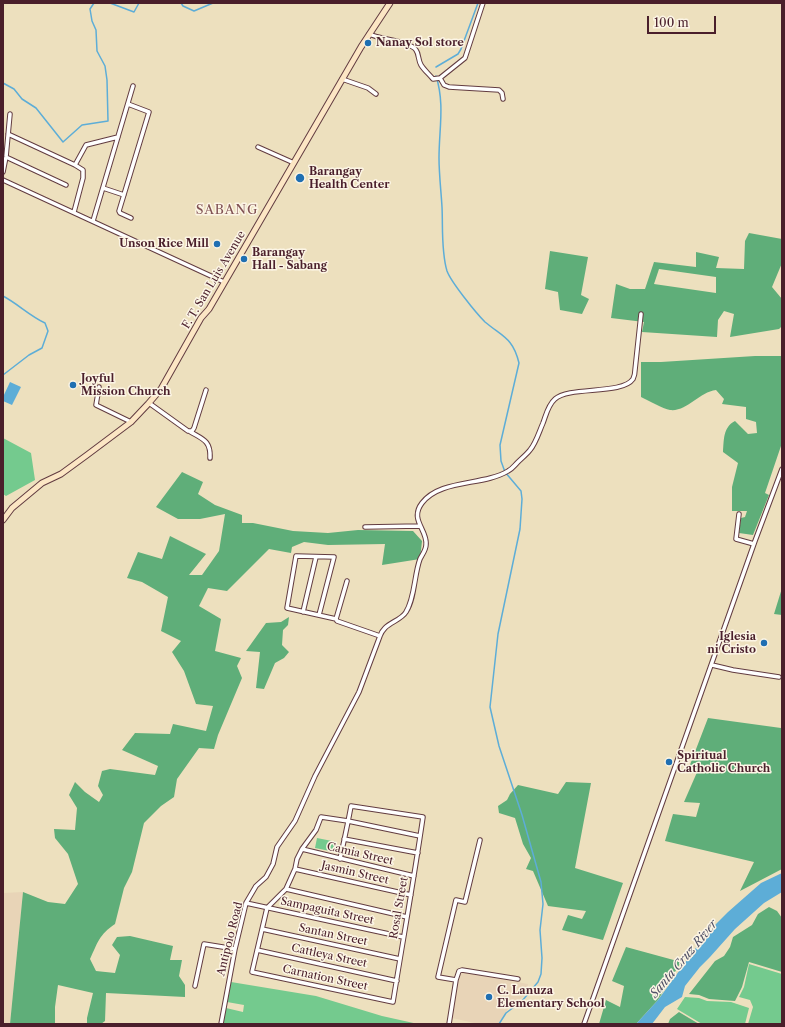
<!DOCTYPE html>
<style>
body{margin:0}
#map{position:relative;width:785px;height:1027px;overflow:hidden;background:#ede0be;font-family:"Libre Caslon Text",serif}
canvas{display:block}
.frame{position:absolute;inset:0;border:4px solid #4a1f2b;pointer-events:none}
.scale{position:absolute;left:647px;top:16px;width:69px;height:18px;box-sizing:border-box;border:2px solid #4a1f2b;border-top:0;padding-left:5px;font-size:12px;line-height:14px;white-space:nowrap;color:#4a1f2b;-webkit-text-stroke:3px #fcf5e5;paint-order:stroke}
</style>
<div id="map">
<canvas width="785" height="1027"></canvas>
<div class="frame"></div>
<div class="scale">100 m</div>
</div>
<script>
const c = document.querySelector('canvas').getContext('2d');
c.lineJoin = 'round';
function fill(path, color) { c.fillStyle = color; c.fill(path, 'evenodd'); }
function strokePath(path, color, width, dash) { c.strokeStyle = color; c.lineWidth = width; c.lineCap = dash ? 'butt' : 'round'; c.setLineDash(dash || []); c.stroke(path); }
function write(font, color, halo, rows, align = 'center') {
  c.font = font + ' "Libre Caslon Text",serif'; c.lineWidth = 3; c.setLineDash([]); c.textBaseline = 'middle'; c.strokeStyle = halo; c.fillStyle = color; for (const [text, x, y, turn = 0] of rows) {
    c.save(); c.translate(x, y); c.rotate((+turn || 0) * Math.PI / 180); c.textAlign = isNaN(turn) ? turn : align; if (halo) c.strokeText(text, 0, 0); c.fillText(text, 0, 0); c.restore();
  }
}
fill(new Path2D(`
 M23 892 10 1024H3V893Z
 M461 972 528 984 526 994 508 1009 498 1024H479L452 1018 460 973Z`), '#e8d4b7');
fill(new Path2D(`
 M3 438 31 453 35 480 6 496 3 494Z
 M317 838 337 842 335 852 315 848Z
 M749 964 782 974V1024H748L753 1007 750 1000 739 997 744 987Z
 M231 982 316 996 382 1016 418 1024H222L226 1008 243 1012 244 1005 227 1002Z
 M685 997 699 998 707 1001 731 1002 749 1008 745 1024H702L677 1009Z`), '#74ca8e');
fill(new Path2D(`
 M749 233 782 239V263L772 287 782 299V326L779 329 730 337 734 314 724 311 718 320 717 337 642 332 644 322 611 318 616 284 630 289H645L654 262 696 267V252L719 257 716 268 744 269 745 241ZM659 269 716 277V293L654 284Z
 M550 251 588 257 581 295 589 299 582 314 560 310 558 292 545 289Z
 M755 356H782V443L765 493 769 495 753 535 739 533 741 518 745 517 747 511H732V487L738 463 723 452C724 440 723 427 735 421L748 434 757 433 756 422 746 419V407L722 404 724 399 716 390C699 392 687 412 670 410 663 409 648 400 641 397V362H661Z
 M182 472 203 482 198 494 215 505 242 515V523H253L293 531 328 533 358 530 413 531 422 541 420 559 382 565 385 544 328 545 304 542 292 547 291 553 269 549 227 591 208 588 199 606 221 619 215 651 241 658 237 666 242 678 218 735 214 749 199 748 177 779 174 797 161 806 144 823 132 872 124 888 115 924C99 935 98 942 90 959L96 971 115 973 120 955 112 945 117 937 130 936 173 946 170 960H182L179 976 185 985V997L106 993 105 1021 101 1024H87V1018L93 993 58 985 55 1007V1024H10L23 892 48 902 65 904 78 884 68 854 55 838 54 829 75 830 77 808 69 795 75 782 85 792 99 802 103 795 98 786 102 771 110 769 155 775 158 766 122 750 135 733 170 734 173 724 206 731 213 706 196 704 184 671 172 652 181 641 161 631 168 597 142 582 127 578 138 552 162 559 170 536 206 554 189 575H202L219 551 225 514 200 519H178L156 507Z
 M782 588V615L774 614Z
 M289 617 288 625 283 630 282 645 289 652 284 658 275 663 264 689 256 688 260 652 246 651 266 623 281 622Z
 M708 718 781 728 782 726V869L740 891 754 862 665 841 673 814 696 817 700 803 684 802 698 770H688Z
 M566 782 591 783 575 868 623 883 603 940 562 930 568 915 582 919 586 911 548 906 533 871 526 869 531 858 523 844 515 818 499 813 498 806 507 800 510 794 518 785 558 794Z
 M769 907 777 911 782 918V972L749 962 742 987 735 1001 709 999 699 995 689 994 715 961 724 956 730 947 733 937 752 925 758 914Z
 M626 947 681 962 658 1000 636 1024H599L606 1000 620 1007 624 986 612 981Z
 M679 1012 699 1024H668L670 1019Z`), '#5fae79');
fill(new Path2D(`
 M10 382 21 387 12 405 3 401V397Z
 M782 873V892L764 903 735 929 710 957 700 967 685 986 682 997 665 1007 652 1024H636L658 1000 706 934 728 912 761 883Z`), '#5dadd7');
strokePath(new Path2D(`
 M110 3 134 12 139 3
 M181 3 183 6 194 11 213 3
 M436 67 458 54 461 49 478 3
 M436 76C445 104 439 129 439 158 439 174 441 190 442 207 443 227 441 251 447 271 451 282 476 313 485 322 503 337 513 338 519 363L500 445 501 461 505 472 521 491 522 499 520 529 498 634 490 707 499 746 522 815 541 882 543 904 540 930 542 958 541 974 538 982 522 1001 506 1013 499 1024
 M3 83 14 89 22 99 36 108 63 142 82 125 108 121 107 80 105 66 97 51 96 30 92 21 90 9 94 3
 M3 296C18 304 30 316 45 323L48 331 42 348 29 355 3 375`), '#5dadd7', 1.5);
const street = new Path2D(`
 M369 34C379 39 412 42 416 50 419 54 418 60 421 65 424 70 429 74 433 79L440 78 465 58 483 3
 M440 78 444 85 449 87 499 90 502 93 503 99
 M342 79 368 88 376 94
 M128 104 149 112 119 211 120 213 131 218
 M8 134 75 165 83 170V178L74 212
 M258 147 294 163
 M6 157 66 185
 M75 165 86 145 118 137
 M3 172 6 157 10 114
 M3 180 224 282
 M103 188 124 195
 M93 221 133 86
 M99 387 96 405 131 422
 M149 403 188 431H192L194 428 206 390
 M189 431C202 439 211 440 210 458
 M739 514 736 539 754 544
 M365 527 420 526
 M347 581 336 619 337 621 380 636
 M303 612 316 557
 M319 615 334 557 296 556 287 608 336 619
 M712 665 733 670 779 677
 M344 839 418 853
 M302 849 414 876
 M340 859C344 841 348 823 351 806L423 817C414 879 403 940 393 1002L252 972 267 908 286 889 295 869 297 859 302 849 316 830 321 817 348 821 420 836
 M295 869 411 895
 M286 889 407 917
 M246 903 403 937
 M262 929 400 959
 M257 950 397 981
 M456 980 438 977 456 900 465 902 480 840
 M195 986 204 944 235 949
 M221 1024 235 949 246 903 256 886 266 877 273 864 277 847 295 821 315 776 359 692 380 636C381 633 383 630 385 628 391 622 402 619 406 612 415 598 414 575 420 559 422 555 426 550 426 545 428 530 409 520 422 503 440 479 483 486 508 471 512 469 514 466 517 463 521 459 526 455 530 450 536 443 539 432 543 423 546 415 548 405 555 399 569 386 622 395 633 379 634 377 635 373 635 370L641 314
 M449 1024 456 980 459 971 462 970 518 979
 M584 1024 755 541 782 469`);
const secondary = new Path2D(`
 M3 520 12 508 42 483 61 474 87 455 131 422 148 404 161 389 201 318 209 309 361 47 390 3`);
strokePath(street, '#623c41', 5.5);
strokePath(secondary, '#623c41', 7);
strokePath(street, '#fff', 3.5);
strokePath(secondary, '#fce6c4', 5);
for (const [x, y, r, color] of [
 [368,43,4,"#1f6fb2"],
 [300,178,5,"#1f6fb2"],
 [217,244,4,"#1f6fb2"],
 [244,259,4,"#1f6fb2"],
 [73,385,4,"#1f6fb2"],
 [764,643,4,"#1f6fb2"],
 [669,762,4,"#1f6fb2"],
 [489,997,4,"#1f6fb2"]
]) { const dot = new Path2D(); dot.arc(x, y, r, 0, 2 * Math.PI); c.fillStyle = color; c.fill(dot); strokePath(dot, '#fcf5e5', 1.5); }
write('bold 11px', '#4a1f2b', '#fcf5e5', [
 ["Nanay Sol store",376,43],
 ["Barangay",309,172],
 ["Health Center",309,185],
 ["Unson Rice Mill",209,244,"right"],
 ["Barangay",252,253],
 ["Hall - Sabang",252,266],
 ["Joyful",81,379],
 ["Mission Church",81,392],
 ["Iglesia",756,637,"right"],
 ["ni Cristo",756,650,"right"],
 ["Spiritual",677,756],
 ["Catholic Church",677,769],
 ["C. Lanuza",497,991],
 ["Elementary School",497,1004]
], 'left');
write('11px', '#4a1f2b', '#fcf5e5', [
 ["F. T. San Luis Avenue",214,280,-59],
 ["Camia Street",360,854,13],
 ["Jasmin Street",355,873,13],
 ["Rosal Street",399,908,-80],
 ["Sampaguita Street",327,911,12],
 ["Santan Street",333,935,12],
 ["Antipolo Road",230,939,-76],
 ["Cattleya Street",329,956,12],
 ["Carnation Street",325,978,12]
]);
write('italic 12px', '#515167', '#fcf5e5', [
 ["Santa Cruz River",684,959,-50]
]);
c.letterSpacing = '1px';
write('13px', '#815253', '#fcf5e5', [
 ["SABANG",227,210]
]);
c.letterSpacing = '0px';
</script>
